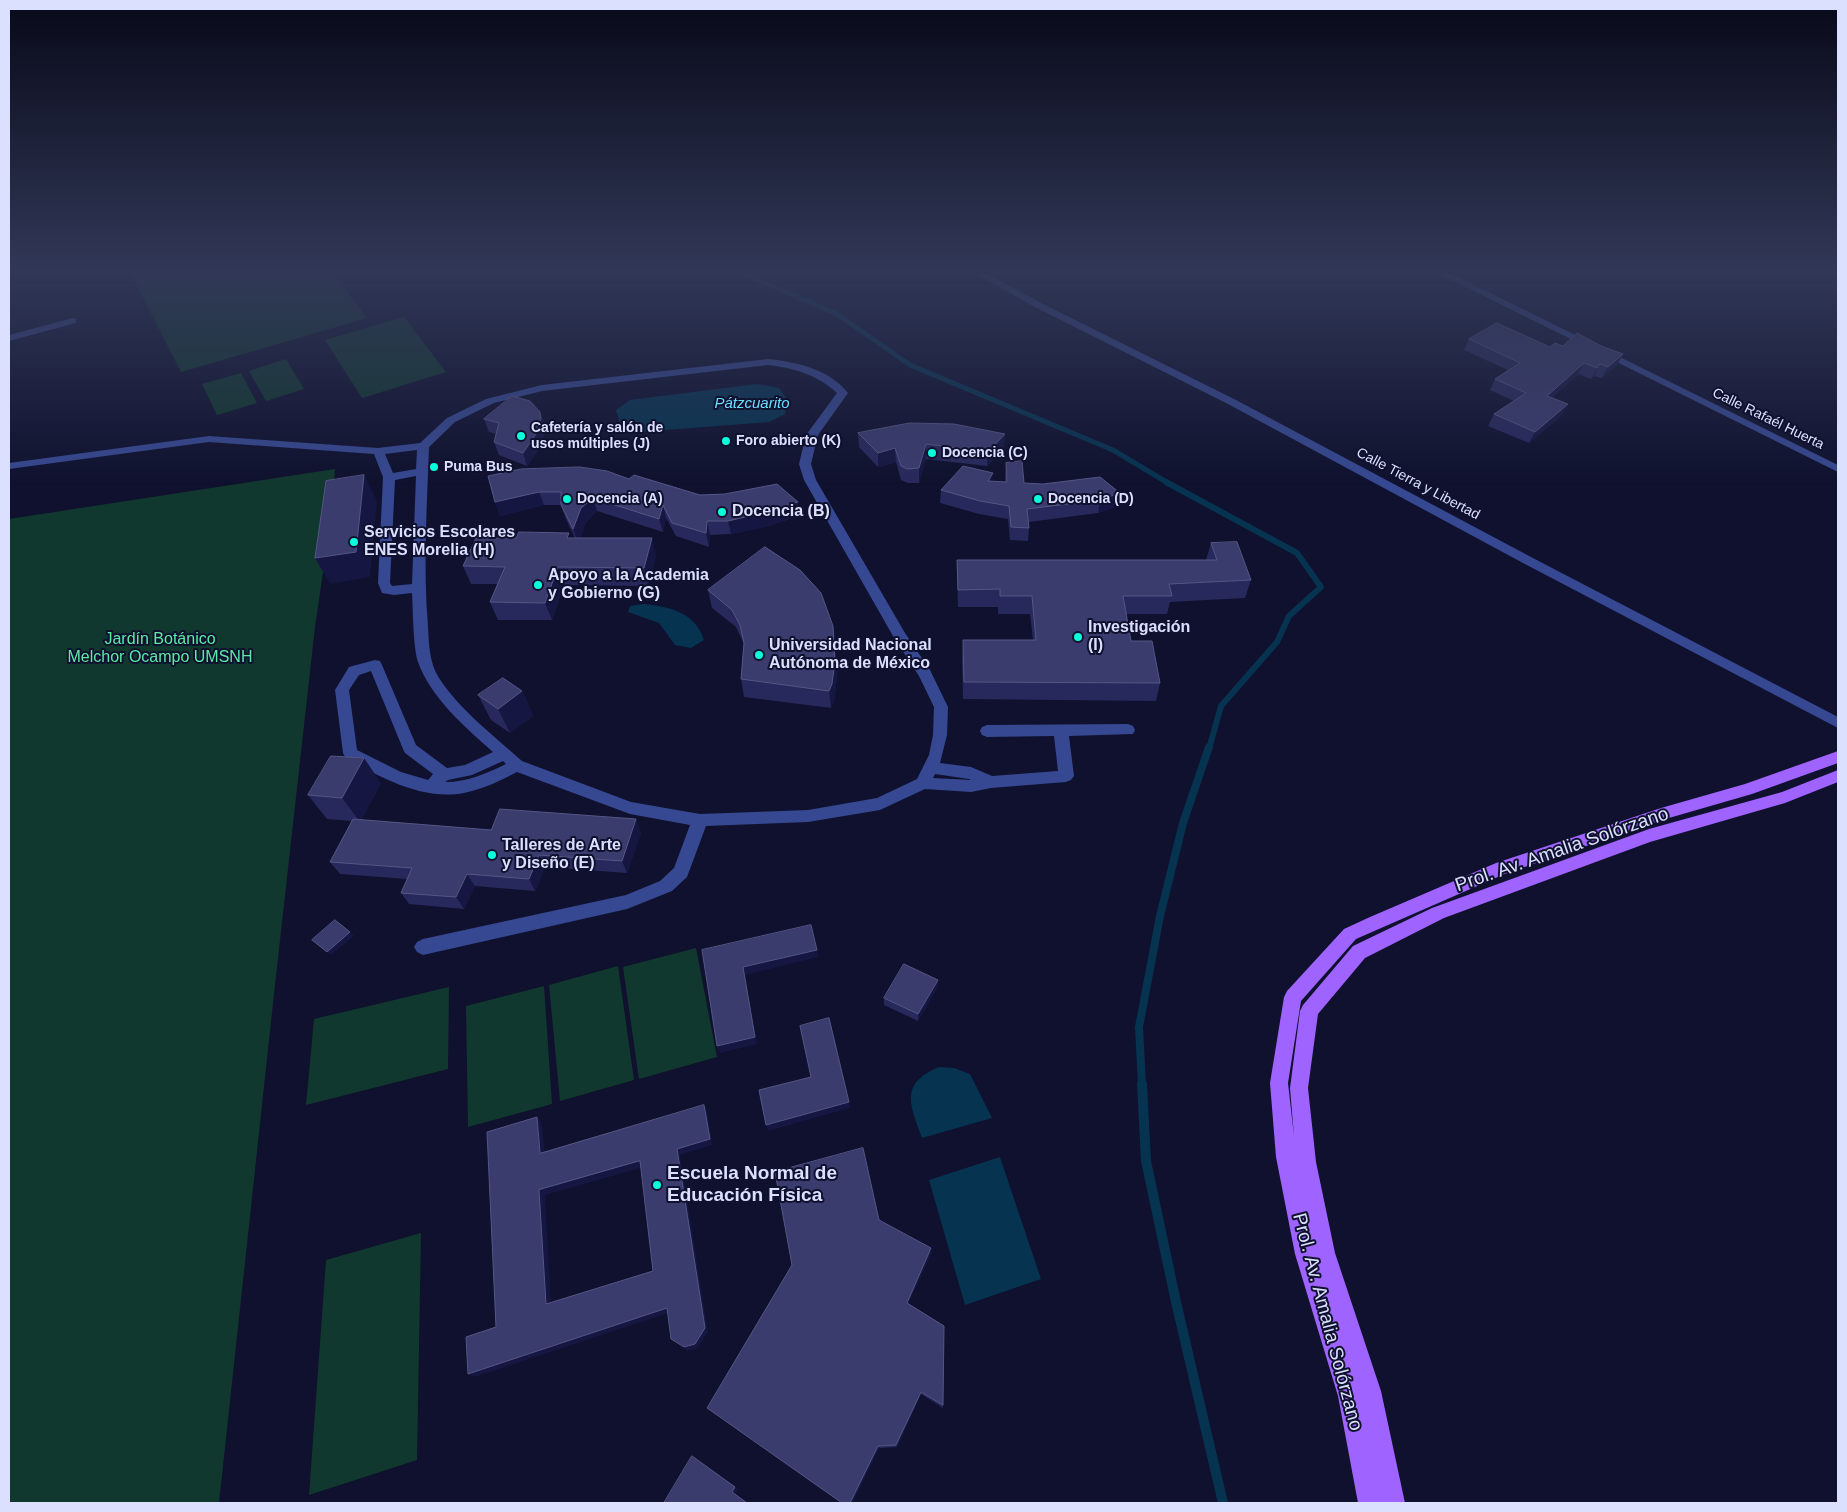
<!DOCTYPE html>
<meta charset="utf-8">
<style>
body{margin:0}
#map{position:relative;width:1847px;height:1512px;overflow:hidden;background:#0f112e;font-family:Helvetica,sans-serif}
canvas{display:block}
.frame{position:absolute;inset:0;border:10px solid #dce0ff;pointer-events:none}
</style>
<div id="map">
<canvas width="1847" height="1512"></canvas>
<div class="frame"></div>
</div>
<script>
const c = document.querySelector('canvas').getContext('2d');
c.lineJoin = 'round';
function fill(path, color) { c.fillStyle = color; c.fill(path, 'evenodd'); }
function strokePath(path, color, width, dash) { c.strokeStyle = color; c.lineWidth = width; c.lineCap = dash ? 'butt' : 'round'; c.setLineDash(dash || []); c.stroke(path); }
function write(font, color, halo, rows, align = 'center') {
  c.font = font + ' Helvetica,sans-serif'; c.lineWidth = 4; c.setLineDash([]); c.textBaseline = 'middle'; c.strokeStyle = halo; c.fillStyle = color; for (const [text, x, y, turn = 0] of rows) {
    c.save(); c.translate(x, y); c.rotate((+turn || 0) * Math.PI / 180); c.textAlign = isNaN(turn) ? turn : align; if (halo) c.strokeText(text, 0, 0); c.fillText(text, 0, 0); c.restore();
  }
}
fill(new Path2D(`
 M131 274H334L367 318 181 372Z
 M404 317 446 372 362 398 325 340Z
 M286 359 304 389 266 401 249 371Z
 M241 373 257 403 217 415 202 384Z
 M335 469 332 511 315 627 274 994 219 1503H9V519Z
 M696 948 717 1057 639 1079 623 967Z
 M618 966 634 1080 560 1101 549 985Z
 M544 986 552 1104 468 1127 466 1006Z
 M449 987 448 1069 306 1105 314 1019Z
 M421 1233 417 1460 309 1495 326 1260Z`), '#11382e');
fill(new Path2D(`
 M757 384 779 388 788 401 785 414 769 422 640 432 621 426 616 410 630 400Z
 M644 604C670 607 695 612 704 640L691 648 675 645 659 623 628 612 630 606Z
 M939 1067 954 1068 970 1074 992 1118 922 1138C910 1104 899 1084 939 1067Z
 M1000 1157 1041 1279 965 1305 929 1180Z`), '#063350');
strokePath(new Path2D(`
 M744 274 837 314 910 365 1113 450 1168 483`), '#063350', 5);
strokePath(new Path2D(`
 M1166 482 1297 553 1321 587 1289 616 1277 642 1221 706 1209 749`), '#063350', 6);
strokePath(new Path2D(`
 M1142 1085 1139 1027 1160 916 1183 823 1209 747`), '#063350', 8);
strokePath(new Path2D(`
 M1142 1084 1146 1161 1176 1302 1223 1503`), '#063350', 10);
fill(new Path2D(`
 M977 274H988L1041 303 1236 400 1531 557 1838 717V728L1523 563 1228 404 1035 307Z
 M1440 274H1452L1838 465V472Z
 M73 318 76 319V323L9 341V335Z
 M768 359C797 362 829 369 848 393L818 435 811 464 816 480 905 633 930 670 948 707 947 735 940 763 971 767 992 776 1058 771 1054 736 987 737 982 735 980 731 982 727 987 725 1128 724 1133 726 1135 730 1133 734 1069 736 1074 776 1071 780 1066 782 991 788 971 792 925 789 880 810 808 822 706 826 687 877 672 891 627 909 423 955 417 952 414 947 417 942 423 939 626 895 660 881 674 868 690 825 630 814 517 772C500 781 483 789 464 793 423 801 379 777 345 757L343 753 335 690 349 667 375 660 380 661 382 665 416 745 447 768 465 765 493 752C465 727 431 698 418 662 413 647 413 610 412 593L394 595 382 593 378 583 383 477 374 454 209 442 9 469V463L209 436 378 448 420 443 447 418 486 399 542 385ZM768 365C794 368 818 375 837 393L806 435 799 464 804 480 893 636 919 676 934 707 933 735 929 755 917 779 877 798 808 810 700 814 631 802 522 761C495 737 459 709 439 678 429 662 429 644 428 626 423 566 427 506 429 447L455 422 494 403 542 391ZM417 450 416 469 393 473 385 454ZM416 476 412 584 392 586 390 583 395 480ZM371 671 403 749 405 753 433 774 428 780 401 772 357 750 349 690 359 675ZM503 761 506 764C485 774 468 782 445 782L448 780 472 775ZM935 774 969 779 971 780 933 778Z`), '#364891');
fill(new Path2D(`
 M1838 751V763L1752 794 1662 820 1507 873 1356 939 1301 1001 1288 1083 1294 1136 1290 1088 1300 1011 1303 1005 1353 946 1432 908 1649 829 1782 792 1838 770V782L1785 803 1650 842 1444 918 1365 958 1318 1014 1308 1088 1316 1162 1335 1253 1381 1391 1405 1503H1358L1338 1396 1295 1254 1276 1157 1270 1083 1284 997 1287 991 1344 929 1370 917 1496 863 1661 808 1745 784Z`), '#9f63ff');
fill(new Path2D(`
 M1469 339 1550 347 1563 346H1601L1623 354 1617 365 1602 378 1594 376 1591 379 1578 374 1552 398 1562 415 1529 443 1488 426 1494 414 1514 401 1490 390 1495 379 1508 370 1464 350Z
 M540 412 545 425V432L540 447 527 466 499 455 494 442 496 434 489 432 484 419Z
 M858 433 1004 448 987 466 926 459 919 483H908L901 480 896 462 878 467 859 447Z
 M1006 463 1024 483 1120 493 1118 506 1098 513 1029 522V528L1028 541 1010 540 1008 519 979 514 940 503 941 490 992 481 1005 482V476Z
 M488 476 629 479 799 516 768 526 731 534 710 535 709 547 676 536 666 518 663 532 597 511 586 522 580 538 656 556 648 586 564 585 552 620H498L490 602 497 584H471L463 566 516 538H575L566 519 561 505H544L500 516 495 502Z
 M1211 543 1251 580 1245 598 1170 602 1167 614H1126L1131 641 1160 683 1156 701 963 699 962 658 963 640H1033L1030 614H998V607H958L957 578V560H1206Z
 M708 590 833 626 837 678 834 701 831 708 744 697 741 679 744 645 743 642 736 627 712 608Z
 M522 691 533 716 510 733 491 720 478 695Z
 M381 783 361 820 491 830 641 832 627 873 545 867 535 891 475 886 464 909 409 904 401 893 407 879 340 874 330 862 352 821 327 819 308 795Z
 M938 980 937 988 918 1021 884 1005V998Z
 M879 1220 931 1253 908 1304 943 1405V1408L921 1394 897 1447 879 1448 852 1503Z`), '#27295c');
fill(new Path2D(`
 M1623 354 1617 365 1602 378 1608 367Z
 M1584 363 1578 374 1542 407 1547 396Z
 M1600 364 1594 376 1591 379 1597 368Z
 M1568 404 1562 415 1529 443 1535 432Z
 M540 412 545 425V432L540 447 527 466 523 453Z
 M1005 434 1004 448 987 466 988 452Z
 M926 444V459L919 483V468Z
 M895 448 896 462 878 467V453Z
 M993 473 992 486 988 481Z
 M364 475 377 501 370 577 330 584 315 558Z
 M539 492 544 505 500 516 495 502Z
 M1120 493 1118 506 1098 513 1100 500Z
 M593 498 597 511 586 522 578 543 573 529 581 508Z
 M798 502 799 516 768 526 731 534 728 521Z
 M663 505 666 518 663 532 659 519Z
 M707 521 710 535 709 547 706 533Z
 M652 538 656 556 648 586 644 568Z
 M558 567 564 585 552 620 545 603Z
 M833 626 837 678 834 701 831 708 829 691Z
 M522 691 533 716 510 733 498 709Z
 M364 758 381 783 360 822 342 798Z
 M636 819 641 832 627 873 622 861Z
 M539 855 545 867 535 891 529 879Z
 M467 874 475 886 464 909 456 897Z
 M350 932 354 936 331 955 327 952Z
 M817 950 818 957 745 975 757 1044 720 1053 717 1046 743 967Z
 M938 980 937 988 918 1021V1014Z
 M849 1102 850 1108 768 1131 766 1125Z
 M704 1105 707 1111 712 1145 680 1155 708 1332 698 1348 687 1351 684 1347 677 1149Z
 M537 1117 542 1123 545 1159 540 1153Z
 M640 1161 644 1167 545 1195 551 1308 546 1304 539 1190Z
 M931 1248V1253L907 1307V1303Z
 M667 1308 671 1312 475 1377 468 1374Z
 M921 1392V1394L897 1447 896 1445Z
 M878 1446 879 1448 852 1503H850Z
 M692 1456 738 1489 735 1493 748 1503H747L732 1492Z`), '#151742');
const building = new Path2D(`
 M1497 323 1550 347 1555 343 1563 346 1577 333 1601 346 1623 354 1608 367 1600 364 1597 368 1584 363 1547 396 1568 404 1535 432 1494 414 1526 393 1495 379 1520 363 1469 339Z
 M512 396 530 401 540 412 541 419 536 434 523 453 494 442 499 423 484 419Z
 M910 423 954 424 1005 434 988 452 926 444 919 468 907 469 901 466 895 448 878 453 858 433Z
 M1022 461 1024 483 1043 484 1100 477 1120 493 1100 500 1027 509 1029 528 1011 527 1009 506 980 501 941 490 963 466 993 473 988 481 1007 482 1006 463Z
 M580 467 607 471 629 479 634 475 700 495 725 494 777 484 798 502 766 512 728 521H707L706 533 672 523 663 505 659 519 593 498 581 508 573 529 561 505V492H539L495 502 488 476 521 469Z
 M364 475 356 552 315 558 326 481Z
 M519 532 569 533 567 538H652L644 568 558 567 545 603 490 602 505 567 463 566 476 538H516Z
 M1237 542 1251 580 1169 584 1172 596H1123L1131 641H1152L1160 683 964 682 963 640H1036L1032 596H1000V589L958 590 957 560H1217L1211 543Z
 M765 547 800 570 821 593 833 626 835 661 832 684 829 691 741 679 744 643 740 625 732 610 708 590Z
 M503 678 522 691 498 709 478 695Z
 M331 756 364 758 342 798 308 795Z
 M500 809 636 819 622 861 539 855 529 879 467 874 456 897 401 893 412 868 330 862 353 819 491 830Z
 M335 920 350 932 327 952 312 940Z
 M811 925 817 950 743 967 755 1037 717 1046 702 950Z
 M904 964 938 980 918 1014 884 998Z
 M829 1018 849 1102 766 1125 759 1090 811 1077 800 1026Z
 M704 1105 710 1139 677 1149 705 1328 695 1344 684 1347 671 1339 667 1308 468 1374 466 1337 496 1327 487 1132 537 1117 540 1153ZM640 1161 653 1271 546 1304 539 1190Z
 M863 1148 879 1220 931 1248 907 1303 944 1326 943 1405 921 1392 896 1445 878 1446 850 1503H842L707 1408 792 1265 775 1172Z
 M692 1456 735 1487 732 1492 747 1503H664Z`);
fill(building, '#3a3c6e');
strokePath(building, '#545684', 1);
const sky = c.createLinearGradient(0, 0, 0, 485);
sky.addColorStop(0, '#080919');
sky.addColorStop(0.56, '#313857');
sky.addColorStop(1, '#31385700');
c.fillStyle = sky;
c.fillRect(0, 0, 1847, 485);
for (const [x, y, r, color] of [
 [521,436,5,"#08ffdc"],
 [726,441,5,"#08ffdc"],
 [932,453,5,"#08ffdc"],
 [434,467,5,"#08ffdc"],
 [567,499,5,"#08ffdc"],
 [1038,499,5,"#08ffdc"],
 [722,512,5,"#08ffdc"],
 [354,542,5,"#08ffdc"],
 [538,585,5,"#08ffdc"],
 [1078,637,5,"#08ffdc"],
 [759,655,5,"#08ffdc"],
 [492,855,5,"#08ffdc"],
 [657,1185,5,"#08ffdc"]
]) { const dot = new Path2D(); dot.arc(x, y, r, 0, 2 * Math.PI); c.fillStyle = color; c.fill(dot); strokePath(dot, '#0f112e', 2); }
write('14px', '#dce0ff', '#0f112e', [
 ["Calle Rafaél Huerta",1768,419,26],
 ["Calle Tierra y Libertad",1418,484,28]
]);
write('bold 14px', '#dce0ff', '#0f112e', [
 ["Cafetería y salón de",531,428],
 ["usos múltiples (J)",531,444],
 ["Foro abierto (K)",736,441],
 ["Docencia (C)",942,453],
 ["Puma Bus",444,467],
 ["Docencia (A)",577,499],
 ["Docencia (D)",1048,499]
], 'left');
write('italic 15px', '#6adeff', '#0f112e', [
 ["Pátzcuarito",752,404]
]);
write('bold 16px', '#dce0ff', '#0f112e', [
 ["Docencia (B)",732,512],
 ["Servicios Escolares",364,533],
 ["ENES Morelia (H)",364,551],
 ["Apoyo a la Academia",548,576],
 ["y Gobierno (G)",548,594],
 ["Investigación",1088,628],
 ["(I)",1088,646],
 ["Universidad Nacional",769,646],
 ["Autónoma de México",769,664],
 ["Talleres de Arte",502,846],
 ["y Diseño (E)",502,864]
], 'left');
write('16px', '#5ceba5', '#0f112e', [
 ["Jardín Botánico",160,640],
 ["Melchor Ocampo UMSNH",160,658]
]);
write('19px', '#dce0ff', '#0f112e', [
 ["Prol. Av. Amalia Solórzano",1562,850,-19],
 ["Prol. Av. Amalia Solórzano",1327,1322,75]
]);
write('bold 19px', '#dce0ff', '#0f112e', [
 ["Escuela Normal de",667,1174],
 ["Educación Física",667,1196]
], 'left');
</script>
